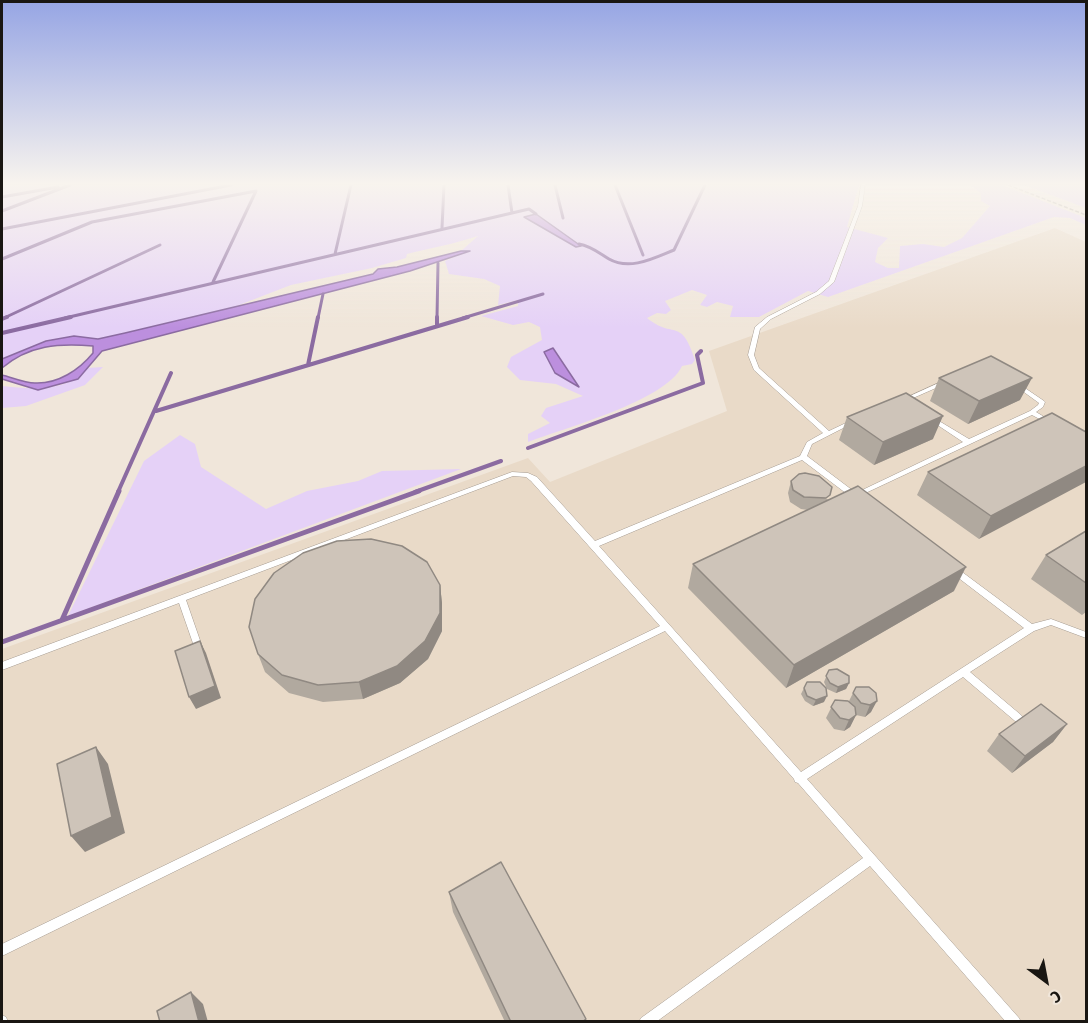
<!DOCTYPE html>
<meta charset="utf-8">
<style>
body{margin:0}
#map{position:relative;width:1088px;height:1023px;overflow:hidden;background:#f0e6da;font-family:"Fira Sans Condensed",sans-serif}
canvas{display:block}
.frame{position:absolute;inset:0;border:3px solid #191612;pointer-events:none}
.north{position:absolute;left:1016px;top:951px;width:60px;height:60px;-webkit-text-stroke:4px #f0e6da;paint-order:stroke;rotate:148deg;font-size:16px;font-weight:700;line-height:24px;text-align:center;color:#191612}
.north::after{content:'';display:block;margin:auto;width:21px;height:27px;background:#191612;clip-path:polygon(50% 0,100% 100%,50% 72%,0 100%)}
</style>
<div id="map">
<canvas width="1088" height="1023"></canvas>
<div class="frame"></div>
<div class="north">С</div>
</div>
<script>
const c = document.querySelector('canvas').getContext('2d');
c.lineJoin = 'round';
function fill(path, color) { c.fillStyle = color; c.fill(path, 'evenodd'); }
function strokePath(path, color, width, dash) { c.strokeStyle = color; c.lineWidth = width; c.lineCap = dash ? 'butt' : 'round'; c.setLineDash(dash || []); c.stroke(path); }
fill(new Path2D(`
 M1055 228 1086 242V1021L2 1022V649L528 458 550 482 727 411 709 351Z`), '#e9dac8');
fill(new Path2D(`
 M2 185H859L847 227 888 238 878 248 875 262 888 268H899L900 246 923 244 944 247 962 238 990 206 981 201V193L969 185H1002L1086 218V225L1070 218 1054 217 828 297 808 291 759 317H730L733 306 717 302 707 307 700 305 707 295 692 290 665 301 671 310 666 314 657 313 647 318C674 340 681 316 695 360L692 364 682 366C666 401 564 428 528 442V434L550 423 541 416 546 408 583 396 556 384 520 380 507 367 511 357 542 340 540 327 529 322 513 325 481 316 518 306V300L498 305 500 286 484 279 449 274 445 261 468 251H461L478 236C454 244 431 248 407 254L406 258 372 268 291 285 234 307 98 339 73 336 2 359Z
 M1024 185H1086V208Z
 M103 367 85 385 26 406 2 408V386C30 389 67 393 87 368Z
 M180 435 195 444 201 467 266 509 307 491 358 481 382 471 461 469 68 616 144 461Z`), '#e5d1f7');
const water = new Path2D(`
 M536 214 581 246 576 247 524 217Z
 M461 251H470L410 271 102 351 78 379 38 390 2 379V375C11 377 24 383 35 383 58 384 79 370 93 353V346C59 343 29 345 2 368V359L46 341 74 336 98 339 125 333 373 274 378 269 397 267Z
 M553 348 579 387 555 373 544 352Z`);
fill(water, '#bc8fde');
strokePath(water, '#8b6ba1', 1.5);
strokePath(new Path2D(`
 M508 185 512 213
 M555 185 563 218
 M615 185 643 255
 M2 197 58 187
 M2 211 70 185
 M442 228 444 185
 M2 229 231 185
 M579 244C591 246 599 253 609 259 630 271 654 258 674 250L705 185
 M335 254 351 185
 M2 259 92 222 256 191 213 282
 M4 318 160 245
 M65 318 529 209 536 214
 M318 318 323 294
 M437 318 438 263
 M463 318 543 294`), '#8b6ba1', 3);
strokePath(new Path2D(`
 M2 319 7 317
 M437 326V317
 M2 333 71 317
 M308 365 318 317
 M156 411 468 317
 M528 448 703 383 697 355 701 351
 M118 492 171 373
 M415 492 501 461`), '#8b6ba1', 4);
strokePath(new Path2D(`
 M62 620 119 491
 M2 642 419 491`), '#8b6ba1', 5);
const lane = new Path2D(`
 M861 185H865L862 206 834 282 820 294 771 319 760 329 754 355 759 368 829 431 850 421H854L855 422 812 444 807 456 856 493 963 442 930 420 929 419 930 418H934L969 439 1030 411 1038 405 1039 403 1017 387 1016 386 1019 384 1044 401 1045 402 1043 407 1036 412 1051 421 1052 422 1051 423H1047L1032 415 857 497H851L802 460 599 546 801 772 1024 628 952 573 951 571 952 569H958L1032 624 1051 619 1086 632V638L1051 625 1034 631 970 672 1021 715 1023 718 1021 721 1018 722 1015 721 963 677 807 779 1019 1018 1021 1022H1006L870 866 656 1022H639L641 1018 863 858 798 783 795 782 794 779 665 631 2 956V944L660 626 531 481 526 477 513 476 186 600 203 649 202 652 199 653 196 652 195 649 179 603 2 670V662L512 472 528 473 537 477 595 541 800 456 807 442 823 433 754 370 748 355 755 327 767 317 816 292 829 281 858 206Z
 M943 381 946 383 945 384 904 402 902 403 899 401Z
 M2 1015 6 1017 8 1022H2Z`);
strokePath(lane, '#a69c92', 1);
strokePath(new Path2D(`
 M1008 185 1086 215`), '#a8a097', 1.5, [4, 2]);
fill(lane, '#fff');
fill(new Path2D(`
 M939 378 1020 400 968 424 930 401Z
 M1052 413 979 539 917 495 928 472Z
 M847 417 933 439 874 465 839 440Z
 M791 481 829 500 954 591 786 688 688 588 693 564 808 510 801 509 790 502 788 493Z
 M1086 531V612L1082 615 1031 579 1046 555Z
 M440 585 442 603V631L428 659 400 683 363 699 323 702 289 693 265 672 258 654Z
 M829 670 849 683 846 689 836 693 827 689 824 682Z
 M856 687 876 693 871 712 865 717 856 715 850 727 844 731 834 729 826 718 835 700 849 701Z
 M804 688 824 702 813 706 805 701 801 694Z
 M1067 724 1053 742 1012 773 987 751 999 734Z
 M449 892 585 1022H505L453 912Z`), '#b1a99f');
fill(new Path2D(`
 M1032 378 1020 400 968 424 979 401Z
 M943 416 933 439 874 465 883 442Z
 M1086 466V482L979 539 991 516Z
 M966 567 954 591 786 688 794 665Z
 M440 585 442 603V631L428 659 400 683 363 699 359 682Z
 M200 641 206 653 221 698 196 709 189 697Z
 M849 683 846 689 836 693 838 687Z
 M827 696 824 702 813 706 816 700Z
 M877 701 871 712 865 717 870 705Z
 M856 715 850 727 844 731 849 720Z
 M1067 724 1053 742 1012 773 1025 756Z
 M96 747 108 764 125 833 85 852 71 836Z
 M191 992 203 1004 208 1022H199Z`), '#908982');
const building = new Path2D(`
 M991 356 1032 378 979 401 939 378Z
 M906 393 943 416 883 442 847 417Z
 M1052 413 1086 432V466L991 516 928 472Z
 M805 473 819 476 832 487 830 495 826 498 804 497 793 490 791 481 799 474Z
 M858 486 966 567 794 665 693 564Z
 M1086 531V583L1046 555Z
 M371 539 402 546 427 562 440 585V613L425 641 397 666 359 682 318 685 282 675 258 654 249 627 255 599 274 573 303 553 337 541Z
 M200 641 215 686 189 697 175 651Z
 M837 669 849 676V683L838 687 830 683 826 676 829 670Z
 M807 682H820L826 688 827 696 816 700 807 696 804 688Z
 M856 687H869L876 693 877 701 870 705 861 703 853 693Z
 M835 700 848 701 855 707 856 715 849 720 840 718 831 707Z
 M1041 704 1067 724 1025 756 999 734Z
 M96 747 112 817 71 836 57 764Z
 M501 862 586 1019 582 1022H511L449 892Z
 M191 992 199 1022H160L157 1011Z`);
fill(building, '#cec4b9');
strokePath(building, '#908982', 1.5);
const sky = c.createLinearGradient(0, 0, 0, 328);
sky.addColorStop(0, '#96a5e4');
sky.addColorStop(0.56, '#f8f4ee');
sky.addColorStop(1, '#f8f4ee00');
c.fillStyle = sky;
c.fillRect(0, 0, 1088, 328);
</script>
